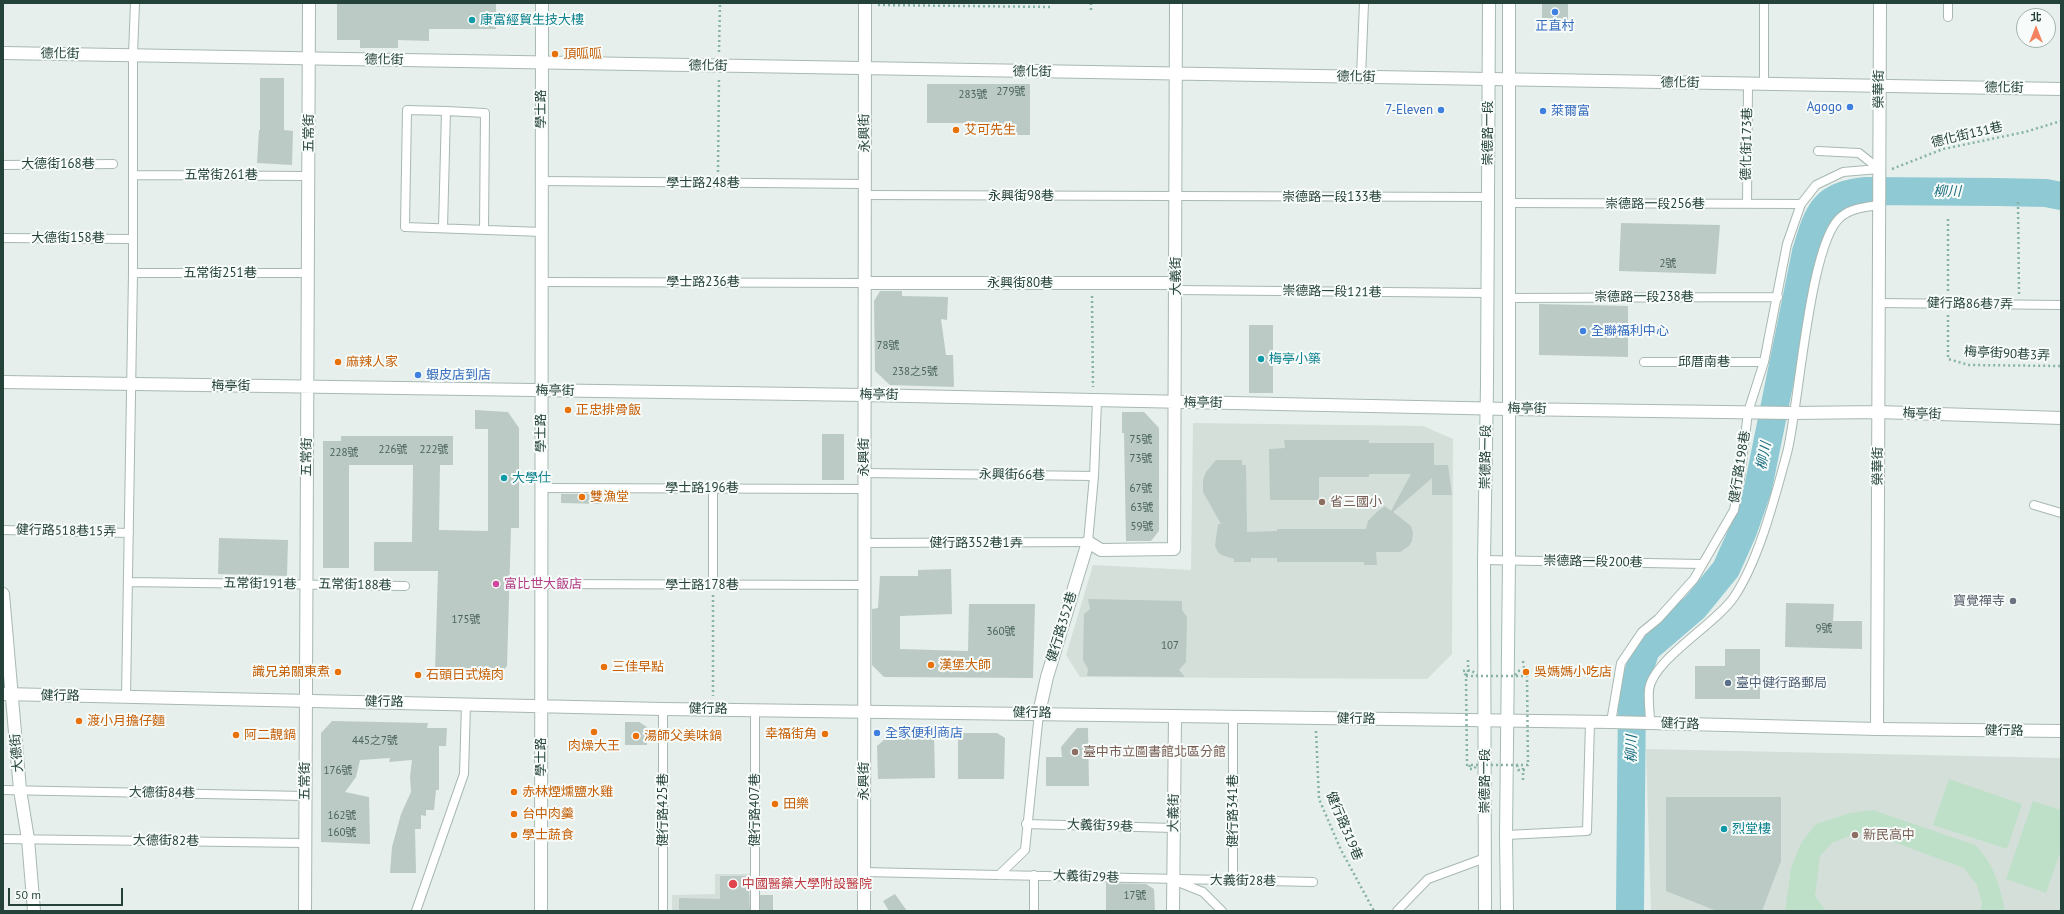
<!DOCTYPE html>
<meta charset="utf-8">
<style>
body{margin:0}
#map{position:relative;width:2064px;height:914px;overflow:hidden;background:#e6efeb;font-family:"PT Sans","Noto Sans TC",sans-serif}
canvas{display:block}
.frame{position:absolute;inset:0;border:4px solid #24423a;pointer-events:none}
.north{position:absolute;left:2016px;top:8px;width:40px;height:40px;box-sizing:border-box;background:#f7fbf9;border:1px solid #a3b1ad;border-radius:50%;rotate:0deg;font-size:11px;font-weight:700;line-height:16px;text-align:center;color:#24423a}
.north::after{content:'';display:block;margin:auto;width:14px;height:18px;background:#f4845f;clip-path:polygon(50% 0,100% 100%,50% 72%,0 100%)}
.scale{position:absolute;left:8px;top:888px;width:115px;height:18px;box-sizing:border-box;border:2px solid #24423a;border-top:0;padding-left:5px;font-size:12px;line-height:14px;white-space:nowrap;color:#24423a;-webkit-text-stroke:3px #f7fbf9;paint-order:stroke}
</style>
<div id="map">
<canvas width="2064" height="914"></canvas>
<div class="frame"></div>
<div class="north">北</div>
<div class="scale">50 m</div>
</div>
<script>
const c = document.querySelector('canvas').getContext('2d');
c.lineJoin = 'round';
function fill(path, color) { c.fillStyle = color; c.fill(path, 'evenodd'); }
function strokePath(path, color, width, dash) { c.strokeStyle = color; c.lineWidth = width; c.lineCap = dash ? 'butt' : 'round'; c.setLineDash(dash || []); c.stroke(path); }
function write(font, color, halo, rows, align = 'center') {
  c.font = font + ' "PT Sans","Noto Sans TC",sans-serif'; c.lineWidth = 4; c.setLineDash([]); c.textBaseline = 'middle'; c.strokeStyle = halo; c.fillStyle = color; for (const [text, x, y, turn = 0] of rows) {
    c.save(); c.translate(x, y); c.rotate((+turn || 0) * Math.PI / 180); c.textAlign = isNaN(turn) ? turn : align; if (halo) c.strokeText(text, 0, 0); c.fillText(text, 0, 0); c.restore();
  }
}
fill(new Path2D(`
 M1193 423 1423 426 1453 439 1452 654 1427 679 1080 677 1066 655 1093 565 1191 570Z
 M1646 749 2061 758V911H1651Z
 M715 874H751L750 911H672V895L715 894Z`), '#d4dfda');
fill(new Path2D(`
 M1949 779 2022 804 2007 849 1933 825Z
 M2033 801 2061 810V850L2046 893 2006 879Z
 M1873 810 1975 845C1995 865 1999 884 2005 911H1981L1982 904 1977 885 1964 868 1869 833 1849 836 1832 843 1820 856 1815 896 1826 911H1785L1791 868 1801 843 1816 824 1850 813Z`), '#bfe0c8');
strokePath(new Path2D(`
 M1630 911 1632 692 1646 649 1695 607 1726 569 1743 531 1758 488 1806 252C1818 214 1821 195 1866 191L1997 192 2046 193 2061 196`), '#8ec9d4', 28);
fill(new Path2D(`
 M337 3H496V29H429V41L398 40V48H360V40H337Z
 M1542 3H1568V22H1542Z
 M260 78H284V130L293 131 292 165 257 163 259 130H260Z
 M927 84H1030V135H990V123H927Z
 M1621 223 1720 225 1716 274 1619 271Z
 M880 291H902V296L948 297 947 320 941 319 946 355H953L954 387 890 385 875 371 874 301Z
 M1539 304 1628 306V357L1539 355Z
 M1249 325H1273V393H1249Z
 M475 410 508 412 519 428V528H511L507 666 498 677 455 676 456 670 435 671 438 571H374V542H412L413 465H349V568H323V441H341V436H453V465H440L439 530 488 531V429H475Z
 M1122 412H1144L1159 428V531L1151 541H1126L1124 433H1122Z
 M822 434H844V480H822Z
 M1284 440H1369V443H1434V465H1448L1452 495H1432V478L1393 512 1411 526 1413 533 1412 541 1409 546 1400 552H1376L1377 565H1364V562H1277V558H1251V562H1234V559L1221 555 1218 552 1215 546 1218 524H1221L1203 492V480L1206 472 1216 460H1242V465H1246L1247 532 1277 531V529H1366L1368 521 1378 511 1385 506 1391 511 1411 474H1369V477H1319V500H1270L1269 449 1285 448Z
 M561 494H603V504L561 503Z
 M219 538 288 540 287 576 218 574Z
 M951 569 952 614 900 616V649L968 651 969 604H1035L1033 678 884 677 872 665V609L878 608 880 576H918V570Z
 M1088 599 1182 601V610L1187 617 1186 662 1179 670 1185 677 1087 676 1088 669 1083 660 1084 614 1090 609Z
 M1786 603 1834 604 1833 621H1862V649L1785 647Z
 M1725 649H1760V699H1695V666H1725Z
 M332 721 428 723 427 728H447L446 746H439V790H436L434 810H426V816L421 815V829H415L416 873H390L392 847 401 814 411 792 410 777 412 760 389 762 390 758 360 760 356 777 345 792 369 797 370 844 321 842V733Z
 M625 722H639L647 727V745H625Z
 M1077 728H1088L1089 786H1046V757H1062L1061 747Z
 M892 733 934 734 935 778 878 779 877 746Z
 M958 733H997L1005 738 1004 779H958Z
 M1666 797H1781V861L1762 911H1717L1666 891Z
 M720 876H748L750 911H679V898L720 899Z
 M1106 883 1146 884 1154 889 1155 911H1106Z
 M895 894 907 911H889L883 901Z
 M760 895H773V911H760Z`), '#bbcac4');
const service = new Path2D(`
 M1764 3V85
 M1948 3V17
 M1361 77 1364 3
 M446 111 485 113 484 230
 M1818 151 1859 153 1879 169
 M3 165 113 164
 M133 175 308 176
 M541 181 865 184
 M865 195 1488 197
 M1509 203 1801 204
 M1747 204 1748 85
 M443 228 446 111 407 110 405 227 542 232
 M3 238 132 239
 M133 273H308
 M541 282 865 283
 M1176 290 1488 293
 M1510 298 1778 297
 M1879 303 2061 305
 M1644 362H1764
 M864 473 1094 476 1088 542 864 543
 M1094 476 1097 401
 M541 488 864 489
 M713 488V585
 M2034 505 2061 513
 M3 530 129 533
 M1484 560 1701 564
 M128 582 405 586
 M541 584 863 585
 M126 697 133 273V54L135 3
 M663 709V911
 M1233 717V881
 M1611 722 1621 663 1642 632 1658 619 1694 579 1734 510 1740 479 1748 412 1764 362 1787 244 1801 204 1816 185 1843 172 1879 169
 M1650 723C1650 712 1648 701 1649 690 1652 660 1716 624 1734 597 1759 560 1775 497 1787 453 1799 408 1809 239 1842 216 1852 208 1866 207 1879 205
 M3 790 305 796
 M1026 824 1174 828
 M1506 835 1587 831 1590 722
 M3 839 305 843
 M864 872 1313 882
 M999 875 1025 850 1039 713
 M1178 882 1203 892 1222 911
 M416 911 464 774 466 704
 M755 911V710
 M1034 911V875
 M1397 911 1428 879 1485 858`);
const minor = new Path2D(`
 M3 53 2061 89
 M865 283H1176
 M3 382 864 395 1509 409 1793 413 1878 412 2061 418
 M3 594 20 790 28 839 34 911
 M1039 713 1047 677 1088 542 1101 550 1174 549 1176 3
 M1877 729 1880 3
 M305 911 309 3
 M864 911 865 3
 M1173 911 1175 716`);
const tertiary = new Path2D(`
 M3 694 663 709 1611 722 1877 729 2061 731
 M541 911 542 3`);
const secondary = new Path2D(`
 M1485 911 1484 560 1487 385 1489 3
 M1507 911 1506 835 1509 560V3`);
strokePath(service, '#a8b8b2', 10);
strokePath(minor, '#a8b8b2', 14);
strokePath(tertiary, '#a8b8b2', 14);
strokePath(secondary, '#a4bbb3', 14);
strokePath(new Path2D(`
 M878 5 1053 7
 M1091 10V3
 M719 52 720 3
 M1892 169 1943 149 2025 132 2061 121
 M718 172 719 77
 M2018 202 2019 294
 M1948 219V292
 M1092 296 1093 387
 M1948 315V359L1969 365 2061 366
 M713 595V696
 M1523 661 1525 675
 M1466 675H1468V658
 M1316 731 1319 799 1341 850 1374 911
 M1523 780V768L1525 767`), '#86b3a5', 2.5, [2, 3]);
strokePath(service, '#fff', 8);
strokePath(minor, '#fff', 12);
strokePath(tertiary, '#fff', 12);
strokePath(secondary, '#fff', 12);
strokePath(new Path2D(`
 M1466 675 1463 671 1471 670 1477 675
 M1515 675 1518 671 1527 670 1528 673 1526 675
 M1466 676H1527L1528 765H1467Z
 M1470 765 1469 769H1474L1477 765
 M1517 765 1518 770H1525V767`), '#86b3a5', 2.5, [2, 3]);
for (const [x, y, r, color] of [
 [1555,12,4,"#3f7fe0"],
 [472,20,4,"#0f9aa8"],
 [555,54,4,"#e8710a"],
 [1850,107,4,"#3f7fe0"],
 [1441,110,4,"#3f7fe0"],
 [1543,111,4,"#3f7fe0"],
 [956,130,4,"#e8710a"],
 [1583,331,4,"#3f7fe0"],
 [1261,359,4,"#0f9aa8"],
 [338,362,4,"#e8710a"],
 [418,375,4,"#3f7fe0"],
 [568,410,4,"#e8710a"],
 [504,478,4,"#0f9aa8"],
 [582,497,4,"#e8710a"],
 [1322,502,4,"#8d6e63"],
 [496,584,4,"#d1479c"],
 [2013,601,4,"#6b7280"],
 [931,665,4,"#e8710a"],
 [604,667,4,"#e8710a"],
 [338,672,4,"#e8710a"],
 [1526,672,4,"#e8710a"],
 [418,675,4,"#e8710a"],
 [1728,683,4,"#5c6f8a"],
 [79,721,4,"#e8710a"],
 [594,732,4,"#e8710a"],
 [877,733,4,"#3f7fe0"],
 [825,734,4,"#e8710a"],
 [236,735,4,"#e8710a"],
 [636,736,4,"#e8710a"],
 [1075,752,4,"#8d6e63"],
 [514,792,4,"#e8710a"],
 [775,804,4,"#e8710a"],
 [514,814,4,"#e8710a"],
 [1724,829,4,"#0f9aa8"],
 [514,835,4,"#e8710a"],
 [1855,835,4,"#8d6e63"],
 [733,884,5,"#e0444e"]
]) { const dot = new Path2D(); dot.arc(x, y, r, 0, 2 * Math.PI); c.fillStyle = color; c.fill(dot); strokePath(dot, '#f7fbf9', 1.5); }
write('11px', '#4a645c', null, [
 ["279號",1011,92],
 ["283號",973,95],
 ["2號",1668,264],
 ["78號",888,346],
 ["238之5號",915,372],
 ["75號",1141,440],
 ["226號",393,450],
 ["222號",434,450],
 ["228號",344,453],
 ["73號",1141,459],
 ["67號",1141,489],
 ["63號",1142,508],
 ["59號",1142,527],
 ["175號",466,620],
 ["9號",1824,629],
 ["360號",1001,632],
 ["107",1170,646],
 ["445之7號",375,741],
 ["176號",338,771],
 ["162號",342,816],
 ["160號",342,833],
 ["17號",1135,896]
]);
write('13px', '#0d838f', '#f7fbf9', [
 ["康富經貿生技大樓",480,20],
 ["梅亭小築",1269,359],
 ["大學仕",512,478],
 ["烈堂樓",1732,829]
], 'left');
write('13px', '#366cbe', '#f7fbf9', [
 ["正直村",1555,26,"center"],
 ["Agogo",1842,107,"right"],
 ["7-Eleven",1433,110,"right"],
 ["萊爾富",1551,111],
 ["全聯福利中心",1591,331],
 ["蝦皮店到店",426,375],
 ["全家便利商店",885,733]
], 'left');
write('13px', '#24423a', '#f7fbf9', [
 ["德化街",60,54,1],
 ["德化街",384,60,1],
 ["德化街",708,66,1],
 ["德化街",1032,72,1],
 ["德化街",1356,77,1],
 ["德化街",1680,83,1],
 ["德化街",2004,88,1],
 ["榮華街",1879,89,-90],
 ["學士路",541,109,-90],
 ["五常街",309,133,-90],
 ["永興街",865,133,-91],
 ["崇德路一段",1488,133,-90],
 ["德化街131巷",1967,135,-13],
 ["德化街173巷",1747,144,-89],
 ["大德街168巷",58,164],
 ["五常街261巷",221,175],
 ["學士路248巷",703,183],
 ["永興街98巷",1021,196],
 ["崇德路一段133巷",1332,197],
 ["崇德路一段256巷",1655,204],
 ["大德街158巷",68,238],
 ["五常街251巷",220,273],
 ["大義街",1176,276,-90],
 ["學士路236巷",703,282],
 ["永興街80巷",1020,283],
 ["崇德路一段121巷",1332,292,1],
 ["崇德路一段238巷",1644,297],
 ["健行路86巷7弄",1970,304,1],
 ["梅亭街90巷3弄",2007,354,3],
 ["邱厝南巷",1704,362],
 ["梅亭街",231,386],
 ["梅亭街",555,391,1],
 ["梅亭街",879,395,1],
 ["梅亭街",1203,403,1],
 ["梅亭街",1527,409,1],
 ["梅亭街",1922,414,2],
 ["學士路",541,433,-90],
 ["五常街",307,457,-89],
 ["永興街",864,457,-90],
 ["崇德路一段",1486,457,-89],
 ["榮華街",1878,466,-90],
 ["健行路198巷",1740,467,-81],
 ["永興街66巷",1012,475,1],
 ["學士路196巷",702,488],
 ["健行路518巷15弄",66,531,1],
 ["健行路352巷1弄",976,543],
 ["崇德路一段200巷",1593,562,1],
 ["五常街191巷",260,584,1],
 ["五常街188巷",355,585,1],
 ["學士路178巷",702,585],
 ["健行路352巷",1062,627,-73],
 ["健行路",60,696,1],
 ["健行路",384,702,1],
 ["健行路",708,709,1],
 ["健行路",1032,713,1],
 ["健行路",1356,719,1],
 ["健行路",1680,724,2],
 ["健行路",2004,731,1],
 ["大德街",17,753,-95],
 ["學士路",541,757,-90],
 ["五常街",305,781,-90],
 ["永興街",864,781,-90],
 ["崇德路一段",1485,781,-90],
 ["大德街84巷",162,793,1],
 ["健行路425巷",663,810,-90],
 ["健行路407巷",755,810,-90],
 ["健行路341巷",1233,811,-90],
 ["大義街",1174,813,-89],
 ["大義街39巷",1100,826,2],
 ["健行路319巷",1344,826,67],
 ["大德街82巷",166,841,1],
 ["大義街29巷",1086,877,2],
 ["大義街28巷",1243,881,1]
]);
write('13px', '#c56008', '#f7fbf9', [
 ["頂呱呱",563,54],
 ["艾可先生",964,130],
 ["麻辣人家",346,362],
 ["正忠排骨飯",576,410],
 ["雙漁堂",590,497],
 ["漢堡大師",939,665],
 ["三佳早點",612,667],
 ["識兄弟關東煮",330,672,"right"],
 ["吳媽媽小吃店",1534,672],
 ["石頭日式燒肉",426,675],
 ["渡小月擔仔麵",87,721],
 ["幸福街角",817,734,"right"],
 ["阿二靚鍋",244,735],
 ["湯師父美味鍋",644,736],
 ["肉燥大王",594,746,"center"],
 ["赤林煙燻鹽水雞",522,792],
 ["田樂",783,804],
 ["台中肉羹",522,814],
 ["學士蔬食",522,835]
], 'left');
write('13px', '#785e54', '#f7fbf9', [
 ["省三國小",1330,502],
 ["臺中市立圖書館北區分館",1083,752],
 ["新民高中",1863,835]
], 'left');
write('13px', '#b23c85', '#f7fbf9', [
 ["富比世大飯店",504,584]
], 'left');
write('13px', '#5b616d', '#f7fbf9', [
 ["寶覺禪寺",2005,601]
], 'right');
write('13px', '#4e5e75', '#f7fbf9', [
 ["臺中健行路郵局",1736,683]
], 'left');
write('13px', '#be3a42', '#f7fbf9', [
 ["中國醫藥大學附設醫院",742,884]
], 'left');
write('italic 14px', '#1c6f80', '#f7fbf9', [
 ["柳川",1947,192],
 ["柳川",1764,456,-79],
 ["柳川",1632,749,-89]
]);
</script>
